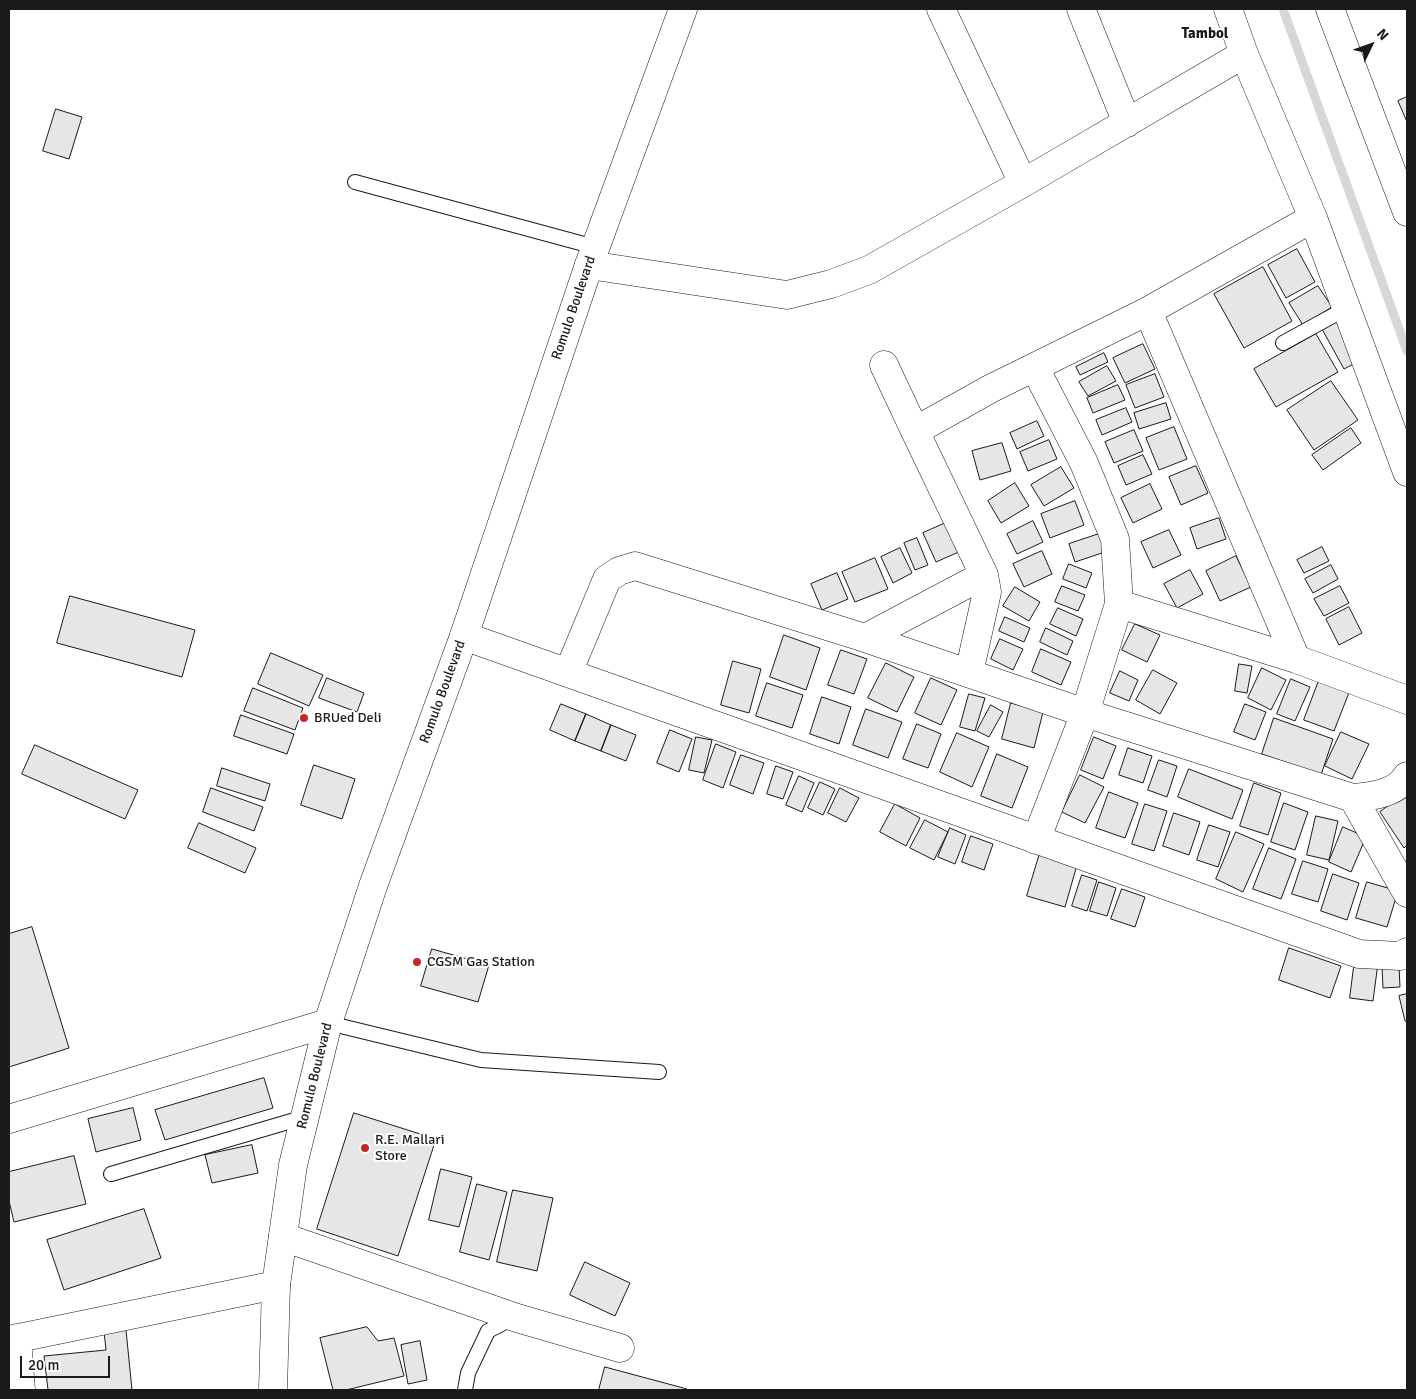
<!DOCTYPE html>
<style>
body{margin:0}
#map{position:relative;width:1416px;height:1399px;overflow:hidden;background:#fff;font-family:Signika,sans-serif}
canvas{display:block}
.frame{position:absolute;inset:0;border:10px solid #1a1a1a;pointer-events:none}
.north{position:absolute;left:1346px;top:20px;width:50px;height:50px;-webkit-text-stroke:4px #fff;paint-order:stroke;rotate:48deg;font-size:14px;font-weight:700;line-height:20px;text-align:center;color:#1a1a1a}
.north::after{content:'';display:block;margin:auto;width:18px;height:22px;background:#1a1a1a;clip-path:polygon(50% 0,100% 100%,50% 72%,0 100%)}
.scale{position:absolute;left:20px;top:1356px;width:90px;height:22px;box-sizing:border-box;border:2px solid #1a1a1a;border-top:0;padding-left:6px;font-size:15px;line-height:18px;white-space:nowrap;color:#1a1a1a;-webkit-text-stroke:4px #fff;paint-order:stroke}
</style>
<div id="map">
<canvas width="1416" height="1399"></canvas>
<div class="frame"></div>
<div class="north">N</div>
<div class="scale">20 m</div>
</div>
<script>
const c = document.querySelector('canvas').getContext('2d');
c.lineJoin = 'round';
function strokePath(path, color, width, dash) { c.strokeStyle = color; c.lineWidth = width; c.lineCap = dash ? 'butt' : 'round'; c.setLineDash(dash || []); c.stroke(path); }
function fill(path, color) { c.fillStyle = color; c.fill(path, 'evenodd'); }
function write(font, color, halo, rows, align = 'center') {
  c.font = font + ' Signika,sans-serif'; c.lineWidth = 4; c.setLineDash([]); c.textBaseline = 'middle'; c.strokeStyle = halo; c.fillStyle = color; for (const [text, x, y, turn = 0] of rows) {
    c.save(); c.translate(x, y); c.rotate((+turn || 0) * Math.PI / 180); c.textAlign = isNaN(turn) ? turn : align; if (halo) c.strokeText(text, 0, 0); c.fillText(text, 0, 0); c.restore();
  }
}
strokePath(new Path2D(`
 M1283 9 1407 351`), '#d7d7d7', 9);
const building = new Path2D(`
 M1407 97V122L1398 101Z
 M56 109 82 117 69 159 43 151Z
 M1297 249 1315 282 1286 298 1268 265Z
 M1263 267 1292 321 1244 348 1214 294Z
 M1318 286 1332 307 1303 325 1289 303Z
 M1338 320 1361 360 1344 369 1322 329Z
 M1316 334 1338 372 1276 407 1254 369Z
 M1143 344 1155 369 1125 383 1113 358Z
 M1104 353 1108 362 1080 375 1076 367Z
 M1107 366 1116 381 1088 396 1079 382Z
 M1155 374 1164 397 1135 408 1126 385Z
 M1331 381 1358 420 1314 450 1287 410Z
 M1118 385 1125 400 1093 413 1087 398Z
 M1166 403 1171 419 1139 429 1134 413Z
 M1126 408 1132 422 1102 435 1096 420Z
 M1037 421 1044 436 1017 449 1010 433Z
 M1174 427 1187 459 1159 470 1146 438Z
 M1351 428 1361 443 1323 470 1312 455Z
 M1134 430 1143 451 1114 463 1105 442Z
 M1049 440 1057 459 1028 471 1020 452Z
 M1002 443 1011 471 980 480 972 451Z
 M1143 455 1152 474 1126 485 1118 466Z
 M1196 466 1208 493 1181 505 1169 477Z
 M1061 467 1074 488 1044 506 1031 485Z
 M1015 483 1029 506 1001 523 988 501Z
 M1150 484 1162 509 1133 523 1121 498Z
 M1075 501 1084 525 1050 538 1041 514Z
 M1219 518 1226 539 1197 549 1190 528Z
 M1033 521 1043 542 1017 554 1007 534Z
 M948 522 961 551 936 562 923 533Z
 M1169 530 1181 555 1153 568 1141 542Z
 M1099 534 1105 552 1075 562 1069 544Z
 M917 538 928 565 915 570 904 543Z
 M1322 547 1329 561 1304 573 1297 560Z
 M900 548 912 573 893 583 881 557Z
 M1042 551 1052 574 1024 587 1013 564Z
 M1236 556 1251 587 1220 601 1206 571Z
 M875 558 888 589 855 602 842 572Z
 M1069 564 1092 573 1086 588 1063 579Z
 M1331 565 1338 579 1313 593 1305 579Z
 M1190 570 1203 594 1177 608 1164 584Z
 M837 573 848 599 822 610 811 584Z
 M1062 586 1085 595 1078 611 1055 602Z
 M1340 586 1349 603 1324 616 1314 599Z
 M1015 587 1040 602 1029 621 1003 606Z
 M70 596 195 630 182 677 57 643Z
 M1349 607 1362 633 1339 645 1326 619Z
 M1058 608 1083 619 1076 636 1050 624Z
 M1005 617 1030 628 1024 642 999 631Z
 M1135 624 1160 635 1147 662 1122 650Z
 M1046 628 1073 641 1067 655 1040 642Z
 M784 635 820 648 806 690 770 677Z
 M1000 639 1023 649 1013 670 991 659Z
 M1041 649 1071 662 1061 685 1032 672Z
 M841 650 867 659 854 694 828 685Z
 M271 653 323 675 309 706 258 684Z
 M733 661 761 669 749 713 721 705Z
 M886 663 914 677 897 712 868 698Z
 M1239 664 1252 666 1247 693 1235 691Z
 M1262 668 1286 680 1271 710 1248 698Z
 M1153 670 1177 683 1160 714 1136 700Z
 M1120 671 1138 680 1129 701 1110 693Z
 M327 678 364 693 357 712 319 698Z
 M931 678 957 690 941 725 915 713Z
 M1320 678 1350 690 1334 731 1304 720Z
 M1291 679 1310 687 1295 721 1277 714Z
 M767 683 803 695 792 728 756 716Z
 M253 688 303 708 295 730 244 711Z
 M969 694 985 698 975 731 960 727Z
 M822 697 851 707 839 744 810 734Z
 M1011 703 1043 712 1034 748 1002 739Z
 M561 704 586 714 575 741 550 730Z
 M1245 704 1266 712 1255 740 1234 732Z
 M991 705 1003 712 989 737 977 731Z
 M866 709 902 722 888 758 853 745Z
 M586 714 611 725 601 751 575 741Z
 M241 715 294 734 287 754 234 736Z
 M1274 718 1333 739 1321 775 1262 754Z
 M917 724 941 734 928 768 903 759Z
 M611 725 636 735 626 761 601 751Z
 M670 730 692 739 679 772 657 763Z
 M1341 732 1369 744 1352 779 1325 766Z
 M957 733 989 747 972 787 940 772Z
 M696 737 712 740 704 773 689 770Z
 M1094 737 1116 746 1103 779 1081 770Z
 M716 744 736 752 723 788 703 780Z
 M35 745 138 790 125 819 22 774Z
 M1128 748 1152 756 1143 783 1119 775Z
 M997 754 1028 767 1012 808 981 796Z
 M741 755 764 763 753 794 730 785Z
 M1159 760 1177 766 1167 797 1148 790Z
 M314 765 355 779 342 819 301 805Z
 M776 766 793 772 783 799 767 794Z
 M222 768 270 784 265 801 217 786Z
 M1189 769 1243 790 1232 819 1178 797Z
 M1080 775 1104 787 1085 823 1062 812Z
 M799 776 814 783 802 812 786 805Z
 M820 782 835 789 823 815 808 808Z
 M1254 783 1281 793 1268 835 1240 826Z
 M211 788 263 807 254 831 203 812Z
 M840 788 859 798 846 822 828 813Z
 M1109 792 1138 803 1125 838 1096 828Z
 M1404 795 1407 800V845L1404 848 1380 812Z
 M1284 803 1308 812 1295 850 1271 842Z
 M895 804 920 818 906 846 880 832Z
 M1145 804 1167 811 1154 851 1132 844Z
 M1174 813 1200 822 1189 855 1163 846Z
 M1316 816 1338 821 1329 860 1307 855Z
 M925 820 948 832 934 860 910 848Z
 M199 823 256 848 245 873 188 848Z
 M1209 825 1230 832 1218 867 1197 860Z
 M1343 827 1366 837 1351 872 1329 862Z
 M950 828 966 835 955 864 938 857Z
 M1236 832 1264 844 1243 892 1216 879Z
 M971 836 993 844 984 870 962 862Z
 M1269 848 1296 859 1281 899 1253 889Z
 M1040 853 1077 865 1065 907 1027 896Z
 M1303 861 1328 869 1318 902 1292 894Z
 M1333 874 1359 883 1347 920 1321 911Z
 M1082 875 1097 880 1087 911 1072 906Z
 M1099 882 1116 888 1107 916 1090 911Z
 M1367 882 1398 891 1387 927 1356 918Z
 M1122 889 1145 897 1135 927 1111 919Z
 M32 927 69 1048 9 1067V934Z
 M1289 948 1341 966 1330 998 1279 980Z
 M432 949 489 965 478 1002 421 986Z
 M1355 959 1378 963 1373 1001 1350 998Z
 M1399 966 1400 987 1383 988 1382 967Z
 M1407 994V1021H1405L1399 996Z
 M264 1078 273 1108 165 1140 155 1110Z
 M133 1108 141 1140 96 1152 88 1119Z
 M354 1113 436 1139 398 1256 317 1229Z
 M252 1145 258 1173 212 1183 205 1155Z
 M74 1156 86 1204 14 1222 9 1201V1172Z
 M441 1169 472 1177 459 1227 429 1220Z
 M477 1184 507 1192 489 1260 460 1252Z
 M513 1190 553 1198 537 1271 497 1262Z
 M144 1209 161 1258 64 1290 47 1240Z
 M585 1262 630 1283 615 1316 570 1295Z
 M125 1320 132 1390H48L44 1356 106 1350 103 1322Z
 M367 1327 378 1341 394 1338 404 1376 346 1390H333L320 1338Z
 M420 1341 427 1380 408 1384 401 1345Z
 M605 1367 687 1389V1390H599Z`);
fill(building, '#e6e6e6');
strokePath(building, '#1a1a1a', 1);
const service = new Path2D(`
 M355 182 595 247
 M1283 343 1347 308
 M328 1023 481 1060 659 1072
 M111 1174 305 1117
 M465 1390 468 1373 488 1331 513 1318`);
const minor = new Path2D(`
 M941 9 1023 183
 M1081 9 1127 123
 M1228 9 1244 54 1313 218 1407 472
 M1330 9 1407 212
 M589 265 787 295 831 284 869 270 1023 183 1244 54
 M1148 311 1296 659
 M884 365 915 431
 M1035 368 1084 463 1115 539 1119 604 1085 713 1036 840
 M1119 604 1296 659 1407 700
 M464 636 1359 954 1401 956 1407 952
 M865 638 984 575
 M568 673 607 579 619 571 635 566 865 638 1085 713 1353 798C1372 796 1396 794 1407 776
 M969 673 987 592 984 575 915 431 990 389 1148 311 1313 218
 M1353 798 1407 893
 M9 1119 328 1023
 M283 1237 517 1318 620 1348
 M17 1338 21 1390
 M9 1340 276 1285`);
const trunk = new Path2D(`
 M273 1390 276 1285 293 1165 328 1023 373 886 464 636 589 265 683 9`);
strokePath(service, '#1a1a1a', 16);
strokePath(minor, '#1a1a1a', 29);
strokePath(trunk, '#1a1a1a', 29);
strokePath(service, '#fff', 14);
strokePath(minor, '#fff', 28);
strokePath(trunk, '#fff', 28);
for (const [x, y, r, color] of [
 [304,718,5,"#c62828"],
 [417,962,5,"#c62828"],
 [365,1148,5,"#c62828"]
]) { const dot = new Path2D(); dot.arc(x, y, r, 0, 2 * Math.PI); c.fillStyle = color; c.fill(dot); strokePath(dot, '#fff', 2); }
write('14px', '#1a1a1a', '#fff', [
 ["Romulo Boulevard",574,308,-71],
 ["Romulo Boulevard",443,692,-70],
 ["Romulo Boulevard",315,1076,-76]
]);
write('14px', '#1a1a1a', '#fff', [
 ["BRUed Deli",314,718],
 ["CGSM Gas Station",427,962],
 ["R.E. Mallari",375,1140],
 ["Store",375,1156]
], 'left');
write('bold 15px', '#1a1a1a', '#fff', [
 ["Tambol",1205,34]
]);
</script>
